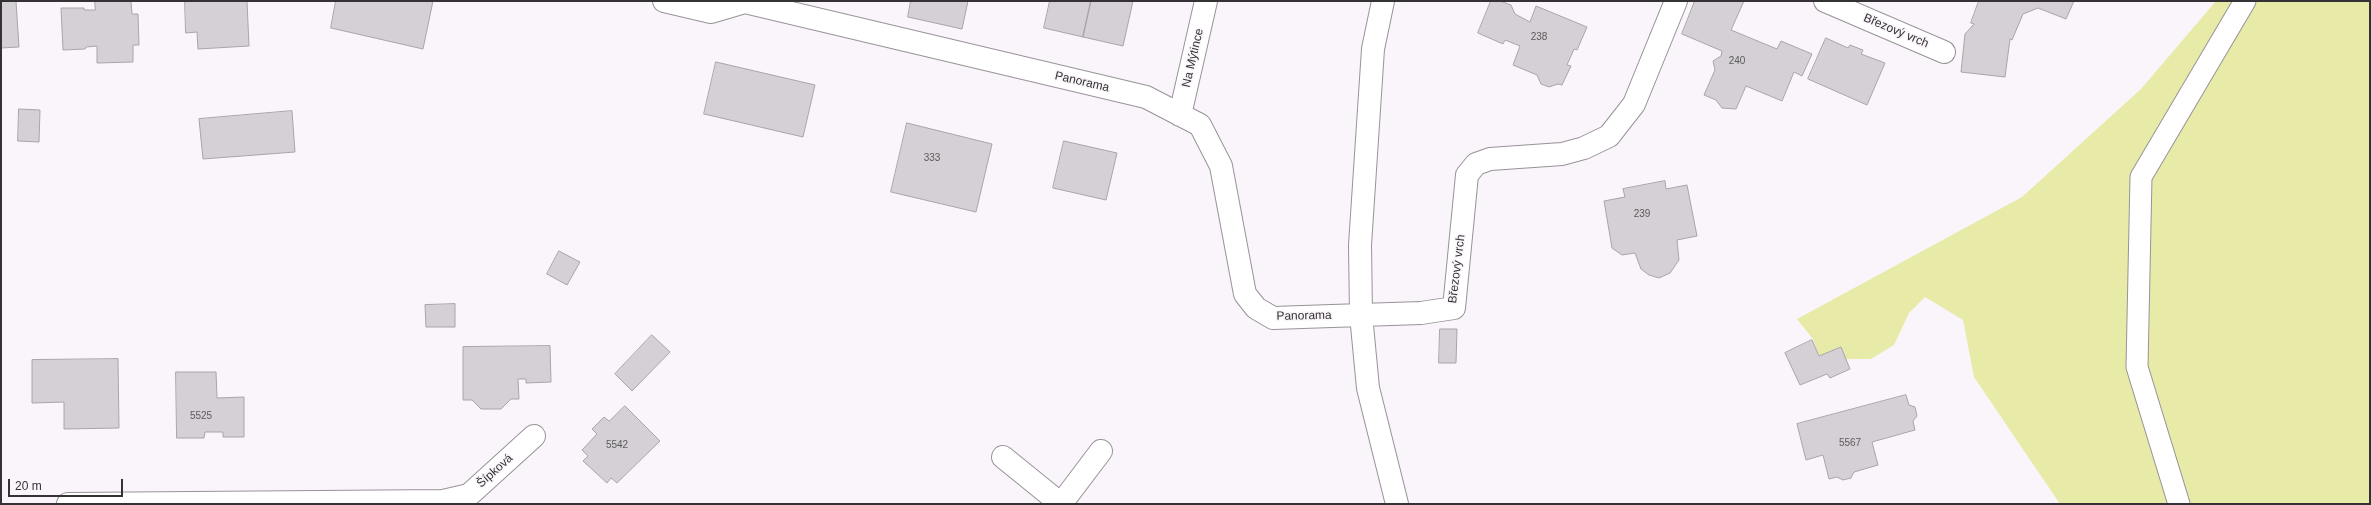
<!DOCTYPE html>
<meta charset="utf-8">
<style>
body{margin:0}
#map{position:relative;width:2371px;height:505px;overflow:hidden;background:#faf5fa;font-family:Helvetica,sans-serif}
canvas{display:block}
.frame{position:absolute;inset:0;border:2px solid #343234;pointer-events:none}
.scale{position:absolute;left:8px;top:479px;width:115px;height:18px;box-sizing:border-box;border:2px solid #343234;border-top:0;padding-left:5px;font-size:12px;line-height:14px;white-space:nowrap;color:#343234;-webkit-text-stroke:3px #faf5fa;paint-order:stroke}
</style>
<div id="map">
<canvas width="2371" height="505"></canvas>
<div class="frame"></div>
<div class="scale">20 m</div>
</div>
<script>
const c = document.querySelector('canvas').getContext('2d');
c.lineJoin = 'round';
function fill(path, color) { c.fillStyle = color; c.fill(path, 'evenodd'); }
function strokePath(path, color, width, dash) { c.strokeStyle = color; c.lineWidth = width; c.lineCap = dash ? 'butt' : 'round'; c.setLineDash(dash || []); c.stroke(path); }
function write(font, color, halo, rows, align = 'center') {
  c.font = font + ' Helvetica,sans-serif'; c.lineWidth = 3; c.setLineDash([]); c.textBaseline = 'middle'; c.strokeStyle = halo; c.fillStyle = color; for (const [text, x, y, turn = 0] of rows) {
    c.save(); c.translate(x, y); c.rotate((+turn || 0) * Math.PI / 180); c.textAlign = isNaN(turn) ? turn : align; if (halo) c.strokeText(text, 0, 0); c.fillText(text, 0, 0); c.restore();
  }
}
fill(new Path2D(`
 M2216 1H2370V504H2060L1974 377 1963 320 1925 297 1909 313 1894 345 1871 359H1846L1840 347 1819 356 1813 339 1797 319 2022 197 2141 89Z`), '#e8eaa8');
const building = new Path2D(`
 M1 1H16L19 47 1 48Z
 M95 1H131L132 14H138L139 45H133V62L97 63V46L86 47 85 49 63 50 61 8H84V10H95Z
 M185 1H247L249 46 198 49 197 32 186 33Z
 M336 1H433L423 49 331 28Z
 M911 1H968L962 29 908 17Z
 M1050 1H1091L1083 37 1044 28Z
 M1091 1H1133L1123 46 1083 37Z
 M1491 1H1500L1511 5 1515 14 1530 22 1536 6 1587 27 1577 50 1574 49 1567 65 1571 66 1562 85 1558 84 1549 87 1541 84 1537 75 1513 65 1520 46 1505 40 1503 44 1478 33Z
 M1695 1H1744L1731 30 1777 49 1781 41 1812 54 1802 76 1794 72 1782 101 1746 86 1736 109 1722 108 1716 100 1704 95 1715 70 1713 61 1721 56 1722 51 1682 34Z
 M1979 1H2074L2066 19 2038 8 2023 14 2012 40 2010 39 2005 77 1961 72 1965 34 1974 24 1971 23Z
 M1826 38 1848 48 1850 45 1863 50 1861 54 1885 63 1867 105 1808 79Z
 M716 62 815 85 803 137 704 114Z
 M19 109 40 110 39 142 18 141Z
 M292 111 295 152 203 159 199 119Z
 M907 123 992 144 976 212 891 192Z
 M1064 141 1117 153 1106 200 1053 188Z
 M1665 181 1666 189 1687 185 1697 236 1677 240 1679 260 1670 273 1659 278 1649 275 1641 269 1635 253 1622 255 1612 248 1604 201 1625 197 1623 189Z
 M559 251 580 262 567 285 547 274Z
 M455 304V327H426L425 305Z
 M1440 329H1457L1456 363H1439Z
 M652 335 670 352 632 391 615 374Z
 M1812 340 1819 356 1841 347 1850 369 1830 378 1827 374 1800 385 1785 353Z
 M550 346 551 382 526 383V379H518L519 399H511L501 409H481L472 400H463V347Z
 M118 359 119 428 64 429V402L32 403V360Z
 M176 372H216L217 398 244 397V437H223V432H205L204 438H177Z
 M1906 395 1909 405 1915 407 1917 416 1913 421 1915 430 1872 442 1878 465 1854 472 1851 478 1843 480 1837 477 1829 479 1823 455 1806 460 1797 424Z
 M625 406 660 441 617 483 611 478 607 483 583 461 588 456 582 450 597 434 592 429 604 417 609 421Z`);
fill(building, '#d5d0d5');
strokePath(building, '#a9a4a9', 1);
const lane = new Path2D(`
 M2179 504 2137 367 2141 177 2245 1`);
const street = new Path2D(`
 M664 1 711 12 745 2 1146 97 1200 125 1221 166 1245 294 1256 308 1273 318 1421 313 1454 308 1467 175 1476 164 1490 159 1562 154 1584 148 1609 136 1634 104 1676 1
 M1383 1 1373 49 1360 245 1361 315 1368 388 1397 504
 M1825 1 1944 52
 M1180 115 1206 1
 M1003 457 1061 504
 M68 504 443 501 469 495 534 436
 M1061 504 1101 451`);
strokePath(lane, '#989398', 23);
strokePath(street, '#989398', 24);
strokePath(lane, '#fff', 21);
strokePath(street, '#fff', 22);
write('10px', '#5c5a5c', null, [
 ["238",1539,37],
 ["240",1737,61],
 ["333",932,158],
 ["239",1642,214],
 ["5525",201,416],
 ["5567",1850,443],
 ["5542",617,445]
]);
write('12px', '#343234', '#faf5fa', [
 ["Březový vrch",1896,31,23],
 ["Na Mýtince",1193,58,-77],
 ["Panorama",1082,82,13],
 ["Březový vrch",1457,269,-83],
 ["Panorama",1304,316,-1],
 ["Šípková",495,471,-42]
]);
</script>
